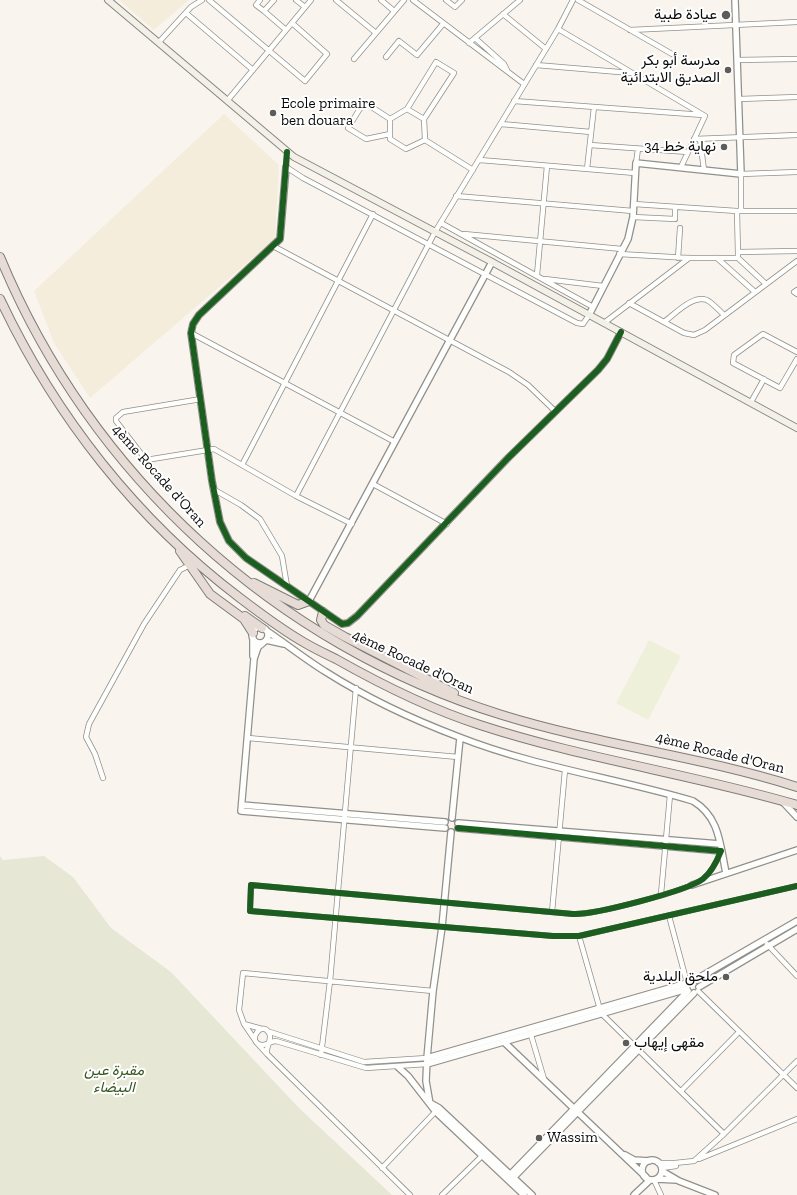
<!DOCTYPE html>
<meta charset="utf-8">
<style>
body{margin:0}
canvas{display:block;background:#f9f5ee}
</style>
<canvas width="797" height="1195"></canvas>
<script>
const c = document.querySelector('canvas').getContext('2d');
c.lineJoin = 'round';
function fill(path, color) { c.fillStyle = color; c.fill(path, 'evenodd'); }
function strokePath(path, color, width, dash) { c.strokeStyle = color; c.lineWidth = width; c.lineCap = dash ? 'butt' : 'round'; c.setLineDash(dash || []); c.stroke(path); }
function write(font, color, halo, rows, align = 'center') {
  c.font = font + ' "Zilla Slab",Vazirmatn,serif'; c.lineWidth = 4; c.setLineDash([]); c.textBaseline = 'middle'; c.strokeStyle = halo; c.fillStyle = color; for (const [text, x, y, turn = 0] of rows) {
    c.save(); c.translate(x, y); c.rotate((+turn || 0) * Math.PI / 180); c.textAlign = isNaN(turn) ? turn : align; if (halo) c.strokeText(text, 0, 0); c.fillText(text, 0, 0); c.restore();
  }
}
fill(new Path2D(`
 M119 0H189L154 30Z
 M224 114 279 165 275 239 90 398 54 343 34 291Z`), '#f4eddc');
fill(new Path2D(`
 M0 856 3 860 44 856 73 877 111 928 171 972 299 1108 392 1195H0Z`), '#e6e7d4');
fill(new Path2D(`
 M649 640 681 656 648 720 616 703Z`), '#eef0da');
const minor = new Path2D(`
 M209 0 305 81 327 54 292 23
 M260 0 256 5 264 11
 M274 0 264 11 286 30
 M296 0 305 7
 M336 0 376 33
 M381 0 394 11
 M413 0 524 84
 M446 0 455 7 462 0
 M578 0 672 54
 M186 13 253 70
 M503 14 546 49
 M558 29 705 116 681 167
 M630 30 797 22
 M475 38 504 64 507 70
 M159 42 191 7 202 0
 M469 43 520 0
 M386 57 399 41 417 55 443 24
 M354 59 404 0
 M737 60 797 59
 M536 65 631 73
 M739 99 797 97
 M227 101 311 0
 M514 101 703 115
 M407 109 436 62 454 73 424 119 425 140 406 149 390 139V119L407 109 424 119
 M390 119 364 102 348 128 366 139 390 134
 M501 124 591 132
 M694 139 797 135
 M700 139 704 170
 M425 140 473 170
 M590 145 688 152
 M287 152 286 167 303 178 577 323 583 324 589 315
 M480 160 635 173
 M636 163 638 149
 M587 169 594 107
 M456 196 633 211
 M634 204 737 211H797
 M737 211 738 255
 M741 211V174L797 172
 M633 217 675 219V207
 M441 223 593 307
 M464 234 622 249
 M273 246 509 372 528 385 556 412
 M738 252 797 251
 M619 254 689 258H738L766 284
 M678 258 680 228
 M717 258 755 292
 M537 275 547 166
 M545 279 603 286
 M797 290 794 292 797 294
 M629 303 684 333 694 335 705 330 797 261
 M664 322C675 314 696 291 710 302 715 306 720 311 724 315
 M604 323 689 258
 M191 333 395 442
 M797 352 763 334 734 355 733 363 780 388 797 359
 M201 399 123 412 116 418V421L146 460 214 449 296 496
 M751 402 764 379
 M242 465 373 214
 M373 484 447 524
 M213 489 241 505 260 519 282 556 287 586
 M352 524 296 496 435 232 558 29 573 0
 M248 738 458 757
 M103 778 95 754 86 737 89 724 144 624 180 570 190 565
 M721 851C717 861 712 872 703 879 687 891 594 915 573 914L251 885 250 911 553 936H579L797 886
 M661 894 670 795
 M552 912 565 770
 M669 916 687 983
 M579 936 601 1013 724 1134
 M767 944 797 976
 M698 991 797 1088
 M244 1024 239 1010 243 973 433 991
 M270 1032 364 1062 427 1058
 M531 1035 544 1079
 M255 1040 244 1024 262 1029
 M257 1043 267 1054C265 1047 273 1040 269 1033 262 1020 246 1041 261 1045 266 1046 270 1041 276 1041L366 1068 427 1064
 M267 1054 410 1195
 M321 1055 330 981 356 688
 M681 1091 739 1032
 M699 1159 797 1119
 M658 1163H675L694 1161 724 1134 797 1061
 M382 1168 437 1110
 M662 1168 676 1166
 M654 1180 661 1195
 M442 1195 484 1154`);
const tertiary = new Path2D(`
 M286 167 280 239 199 315 193 324 191 333 212 481 220 522 229 541 246 558 342 624 348 623 357 616 508 458 598 370 607 359 621 332
 M589 315 628 239 633 217 636 163 741 174 735 0
 M309 601 492 262
 M252 635a8 8 0 1 1 16 0a8 8 0 1 1-16 0Z
 M264 629C285 643 305 659 326 672 367 698 414 720 459 737 535 767 616 778 693 801 720 817 720 845 726 873
 M253 638V656
 M266 640 284 644
 M263 643 258 647 254 659 241 811 445 828
 M783 802 797 817
 M242 805 445 822
 M452 818 460 738
 M458 823 720 844
 M458 828 721 851
 M692 885 797 850
 M695 980 797 921
 M699 987 797 929
 M504 1042 646 1177
 M427 1058 687 983
 M427 1064 687 989
 M398 1067 408 1076 436 1112 524 1195
 M430 1104 426 1081 427 1058 433 991 442 927 451 832
 M432 1104 439 1108 532 1195
 M625 1155 634 1160 649 1161
 M642 1170a10 10 0 1 1 20 0a10 10 0 1 1-20 0Z
 M662 1171 679 1181 715 1195
 M507 1178 688 991
 M657 1179 677 1180
 M510 1181 694 993
 M634 1195 650 1180`);
const secondary = new Path2D(`
 M108 0 294 157 492 262 797 428`);
const motorway = new Path2D(`
 M0 257C90 475 276 645 502 715 599 745 700 756 797 787
 M0 299C55 416 137 520 240 598 261 614 282 630 305 643 315 649 326 654 336 659 382 685 430 709 480 725 584 759 692 774 797 805
 M180 551 210 594 244 619 253 633
 M254 583 298 605 309 601
 M323 612 321 620 324 625 345 637 454 693
 M245 616 262 628`);
strokePath(minor, '#92908d', 6);
strokePath(tertiary, '#92908d', 8);
strokePath(secondary, '#888683', 8);
strokePath(motorway, '#7f7d7a', 10);
strokePath(minor, '#fefefc', 4.5);
strokePath(tertiary, '#fefefc', 5.5);
strokePath(secondary, '#f3f0e8', 6);
strokePath(motorway, '#e6dbd5', 8);
strokePath(new Path2D(`
 M287 152 280 239 199 315 193 324 191 333 212 481 220 522 229 541 246 558 342 624 348 623 357 616 508 458 598 370 607 359 621 332
 M458 828 721 851C717 861 712 872 703 879 687 891 594 915 573 914L251 885 250 911 553 936H579L797 886`), '#1b5e20', 6);
for (const [x, y, r, color] of [
 [726,15,5,"#5e5c5a"],
 [728,70,4,"#5e5c5a"],
 [273,113,4,"#5e5c5a"],
 [724,147,4,"#5e5c5a"],
 [726,977,4,"#5e5c5a"],
 [626,1043,4,"#5e5c5a"],
 [539,1138,4,"#5e5c5a"]
]) { const dot = new Path2D(); dot.arc(x, y, r, 0, 2 * Math.PI); c.fillStyle = color; c.fill(dot); strokePath(dot, '#fff', 1.5); }
write('15px', '#0a0a0a', '#fff', [
 ["عيادة طبية",717,15],
 ["مدرسة أبو بكر",720,61],
 ["الصديق الابتدائية",720,78],
 ["Ecole primaire",281,104,"left"],
 ["ben douara",281,121,"left"],
 ["نهاية خط 34",716,147],
 ["ملحق البلدية",718,977],
 ["مقهى إيهاب",634,1043,"left"],
 ["Wassim",547,1138,"left"]
], 'right');
write('15px', '#0a0a0a', '#fff', [
 ["4ème Rocade d'Oran",159,476,48],
 ["4ème Rocade d'Oran",413,662,25],
 ["4ème Rocade d'Oran",720,753,14]
]);
write('italic 15px', '#375923', '#fff', [
 ["مقبرة عين",114,1071],
 ["البيضاء",114,1088]
]);
</script>
